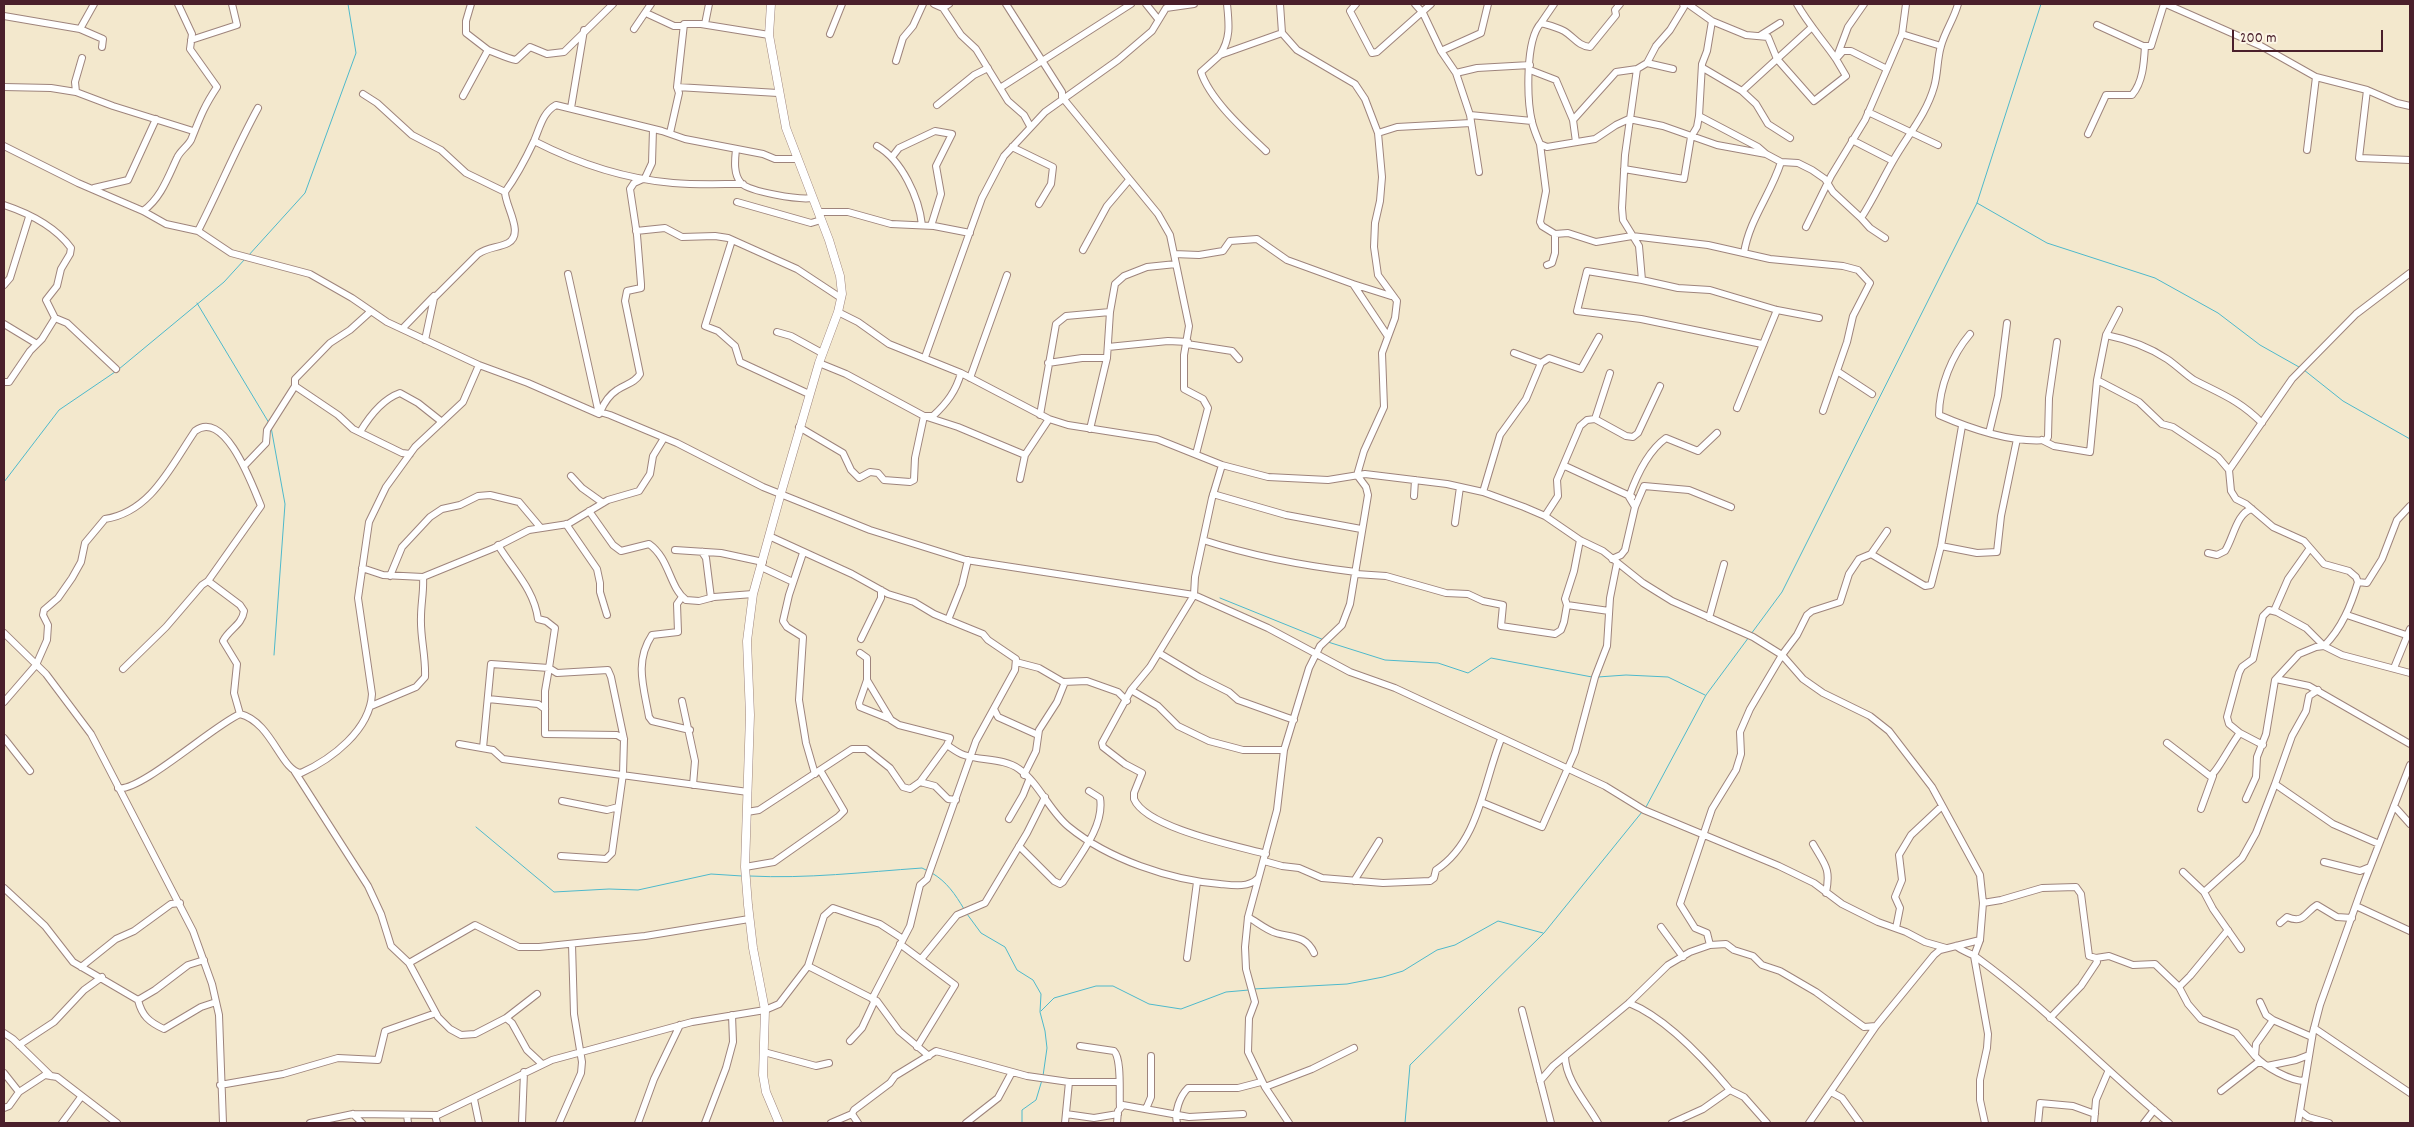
<!DOCTYPE html>
<style>
body{margin:0}
#map{position:relative;width:2414px;height:1127px;overflow:hidden;background:#f3e8cd;font-family:Dekko,sans-serif}
canvas{display:block}
.frame{position:absolute;inset:0;border:5px solid #4a1f2b;pointer-events:none}
.scale{position:absolute;left:2232px;top:30px;width:151px;height:22px;box-sizing:border-box;border:2px solid #4a1f2b;border-top:0;padding-left:6px;font-size:15px;line-height:18px;white-space:nowrap;color:#4a1f2b;-webkit-text-stroke:4px #fcf5e5;paint-order:stroke}
</style>
<div id="map">
<canvas width="2414" height="1127"></canvas>
<div class="frame"></div>
<div class="scale">200 m</div>
</div>
<script>
const c = document.querySelector('canvas').getContext('2d');
c.lineJoin = 'round';
function strokePath(path, color, width, dash) { c.strokeStyle = color; c.lineWidth = width; c.lineCap = dash ? 'butt' : 'round'; c.setLineDash(dash || []); c.stroke(path); }
strokePath(new Path2D(`
 M1977 203 2047 243 2155 278 2218 313 2260 345 2299 367
 M248 256 305 193 356 53 348 4
 M197 303 269 423
 M119 369 224 282 245 259
 M2304 370 2343 401 2410 439
 M271 427 285 504 274 655
 M4 482 59 410 115 372
 M1220 598 1324 640
 M1751 634 1782 592 1977 203 2041 4
 M1328 642 1385 660 1438 663 1468 673 1491 658 1592 677
 M1598 677 1626 675 1668 677 1705 695
 M1646 807 1706 695 1749 637
 M476 827 554 892 609 889 638 890 711 874 742 876
 M932 873C947 882 955 894 964 909
 M749 876C807 879 864 872 922 868L926 870
 M967 914 981 933 1005 947 1017 970 1033 980 1041 994 1040 1012 1045 1031 1047 1048 1043 1076
 M1253 989 1347 984 1383 977 1403 971 1437 950 1455 945 1498 921 1543 933
 M1041 1011 1054 998 1096 986H1113L1149 1004 1181 1009 1226 992 1249 990
 M1022 1123V1110L1036 1100 1042 1080
 M1405 1123 1410 1065 1544 933 1642 812`), '#4eb9cb', 1);
const minor = new Path2D(`
 M471 4 466 21V33L488 50
 M934 4 943 8 949 4
 M1006 4 1062 92V97L1158 214 1170 235 1189 326 1184 355V389L1203 399 1208 408 1196 454
 M1146 4 1158 19
 M1227 4C1229 24 1231 38 1220 55L1282 33
 M1280 4 1282 33 1297 50 1355 84 1365 99 1378 133 1382 177 1380 201 1375 223 1374 247 1378 275 1397 301 1395 318 1382 353 1384 407 1364 451 1357 475 1366 487 1368 495 1350 604 1342 625 1320 646 1309 668 1284 750 1277 810 1248 917 1245 947 1246 969 1255 1002 1249 1018 1248 1052 1265 1087 1289 1123
 M1356 4 1350 11 1372 53 1377 52 1431 4
 M1415 4 1423 13 1441 51 1456 73 1470 115 1479 172
 M1620 4 1615 10 1616 15 1590 47C1578 46 1574 37 1564 31 1557 27 1548 25 1541 23 1525 40 1527 100 1532 122 1534 130 1537 137 1540 144L1547 147 1595 139 1616 125 1629 119 1663 126 1717 145 1766 154
 M1688 4 1712 21 1746 35 1768 37 1777 59 1742 91
 M1797 4C1808 24 1823 40 1836 59L1848 27 1864 4
 M2166 4 2261 46 2316 77 2367 90 2397 103 2410 106
 M943 8 961 35 976 49 1008 101 1024 115 1030 126
 M646 13 674 26H683
 M4 16 80 29 103 39 102 47
 M1541 23 1554 4
 M705 24 709 4
 M2097 25 2143 46H2151L2164 4
 M80 29 94 4
 M634 29 651 4
 M830 34 842 4
 M1902 34 1941 46
 M1761 35 1780 23
 M191 40 237 25 232 4
 M1441 51 1481 33 1488 4
 M1220 55 1201 72C1210 100 1245 131 1266 151
 M896 61 903 38 913 26 923 4
 M1647 63 1673 69
 M1703 68 1742 91 1756 104 1768 124 1790 138
 M1637 69 1625 155 1622 208 1623 220 1639 246 1642 280 1678 288 1710 290 1777 310 1819 318
 M1887 69 1902 34 1906 4
 M1530 70 1556 80 1573 120 1576 142
 M1456 73 1477 68 1530 65
 M4 87 51 88 76 92 113 106 193 131
 M677 87 778 93
 M1000 88 1131 4
 M2367 90 2359 158 2410 160
 M76 92 75 82 82 58
 M363 94 377 103 412 135 441 150 466 173 505 192C516 177 526 158 534 141 540 127 543 112 556 105L662 131 685 139 763 154 775 159H796
 M463 96 488 50C496 53 509 59 516 60L530 47 547 54 564 52 613 4
 M937 105 974 75 988 68
 M571 108 584 30
 M1868 112 1938 145
 M1470 115 1532 121
 M1699 116 1758 147 1766 154 1781 162 1798 163 1812 170 1825 179 1833 192 1861 218
 M1573 120 1616 72 1637 69 1647 63 1656 46 1670 30 1684 7 1683 4
 M670 133 679 93 677 87 684 24H701L769 35
 M1378 133 1397 127 1471 123
 M2088 134 2106 95H2132C2143 82 2144 63 2145 46
 M1852 140 1893 161
 M534 141C577 163 625 179 673 183 696 185 720 184 743 184
 M1540 144 1546 191 1540 222 1542 226 1555 234
 M4 146 78 183 143 211 166 224 198 231 231 253 310 274 352 298 387 322 479 365 528 383 599 414 600 412 610 415 677 443 763 487 870 530 966 560 1194 595 1268 628 1350 672 1395 688 1605 786 1644 810 1779 866 1814 883 1842 904 1878 922 1906 932 1925 942 1946 948
 M877 146C902 160 919 198 922 225
 M1012 147 1053 167 1051 184 1039 204
 M736 149C735 159 733 174 741 183 750 192 799 200 812 198
 M2307 150 2316 77
 M892 157 899 148 935 131 952 134 936 166 941 194 931 226
 M1624 169 1684 179 1691 137 1697 127 1699 116 1702 64 1707 51 1712 21
 M94 188 128 180 156 119
 M737 202 811 223 821 220
 M4 205C28 213 55 226 71 248L70 254 61 269 57 286 46 300 55 318
 M143 211C161 198 168 177 177 158 180 151 187 147 191 140 200 118 203 108 217 87L190 49 192 34 178 4
 M818 212H848L891 224 934 226 970 233
 M1806 227 1831 176 1865 120 1887 69 1851 51H1843L1836 59 1846 76 1814 101 1777 59 1811 28
 M198 231C219 190 236 148 258 108
 M636 231 665 228 682 237 715 236 728 238 797 269 841 298
 M1885 238 1870 228 1861 218C1873 200 1882 180 1893 161 1907 136 1926 115 1934 87 1938 74 1937 59 1941 46 1945 31 1954 19 1958 4
 M732 240 705 326 718 331 735 346 740 362 809 394
 M1083 250 1107 206 1129 180
 M1744 253C1749 220 1771 194 1781 162
 M1174 254 1199 255 1223 251 1230 241 1257 239 1287 260 1353 284
 M1547 265 1552 263 1555 253V234L1568 233 1596 242 1632 236 1708 245 1770 259 1843 266 1858 270 1870 283 1853 316 1847 342 1823 411
 M568 274 599 414
 M1642 280 1587 271 1577 311 1641 319 1762 344
 M4 285 10 278 29 217
 M2119 310 2106 335 2097 380 2139 402 2162 424 2173 427 2218 457 2229 470 2231 491 2236 499 2246 504 2273 527 2304 541 2324 564 2349 571 2356 577 2358 582C2351 605 2342 628 2324 646L2316 647 2299 654 2275 680 2266 734 2257 757 2256 777 2246 799
 M838 312 858 322 889 344 961 373 1049 419 1068 425 1157 439 1222 465 1268 477 1328 480 1365 474 1447 484 1483 492 1524 507 1545 516 1580 540 1603 551 1643 583 1672 601 1753 637 1782 655 1803 679 1823 693 1870 716 1889 731 1932 787 1980 875 1983 903 1980 940 1974 956 1988 1034 1987 1048 1980 1080V1100L1985 1123
 M55 318 67 323 116 369
 M4 324 37 344
 M402 329 434 296
 M777 332 791 336 822 353
 M1970 334C1952 355 1939 387 1939 415 1971 429 2010 443 2046 440L2048 437 2049 398 2057 342
 M1387 335 1353 284 1391 296
 M2106 335C2126 339 2149 347 2167 359 2176 365 2185 374 2194 380 2221 394 2239 400 2262 423
 M425 340 434 298 478 254C488 247 498 248 508 243 525 234 505 206 505 192
 M1187 344 1232 351 1239 359
 M1108 347 1168 341 1188 342
 M925 357 982 198 1004 156 1045 112 1118 60 1152 31 1166 8 1194 4
 M819 363 846 374 924 416 958 427 1025 455 1049 419
 M1048 363 1082 358H1107
 M1541 363 1549 358 1581 369 1599 337
 M1837 371 1872 394
 M970 378 1007 275
 M4 382H9L30 351 42 339 55 318
 M295 386V379L330 343 350 330 370 312
 M1737 408 1777 310
 M600 412C604 403 609 395 617 390 626 384 635 383 640 374L625 301 627 291 641 288V284L637 235 630 189 634 183 645 178 652 163 653 129
 M1040 415 1056 324 1066 316 1110 312
 M1595 419 1610 373
 M799 427 843 453 851 470 859 478 870 472 878 473 884 480 910 482 914 480 915 458 924 416H933C947 403 956 391 961 373
 M1090 429 1107 358 1110 312 1115 284 1124 276 1147 267 1176 264
 M360 432C369 417 383 399 400 393L418 403 442 422
 M1989 433 1998 396 2007 323
 M2042 440 2054 446 2090 452 2097 380
 M245 465 266 443 267 430 295 386 338 415 353 429 402 453 410 454
 M1222 465 1212 498 1195 577 1194 595 1150 667 1131 690 1102 743 1103 747 1125 764 1142 773 1134 793V799C1146 828 1237 846 1266 854
 M1565 466 1632 497
 M2229 470 2292 379 2356 314 2410 273
 M571 476 582 488 603 503
 M1020 479 1025 455
 M1483 492 1500 435 1526 399 1541 363 1514 353
 M1213 494 1286 515 1361 529
 M1414 496 1415 480
 M1635 507 1629 497C1636 477 1648 451 1666 438L1698 451 1717 433
 M589 511 613 545 621 551 649 544C670 559 669 587 686 600L699 601 714 597 753 594
 M1545 516 1558 496 1557 480 1580 426 1587 420 1595 419 1626 436 1633 437 1638 433 1660 386
 M1455 523 1460 487
 M566 524 597 569 600 583V592L607 615
 M769 536 852 574 888 594 914 602 934 614 983 634 988 640 1016 659 1015 670 976 741 927 879 920 885 910 926 872 999
 M1203 540C1252 556 1305 566 1356 572
 M498 545C513 570 534 589 538 619L546 621 555 628 549 668 557 673 608 670 611 677 624 739 623 774 612 853 606 859 561 856
 M1941 546 1977 553 1997 552 2001 516 2017 439
 M675 550 721 553 763 562
 M702 552 706 558 711 598
 M803 553 789 595 783 621 787 627 803 637 799 700 806 743 815 774
 M2208 553 2217 555 2225 551C2233 539 2237 512 2252 509
 M1871 554 1925 586 1931 585 1941 546 1962 426
 M1612 559 1621 555 1625 550 1635 507 1644 486 1689 490 1731 507
 M761 567 793 582
 M362 568 383 575 423 577 494 548 529 530 568 524 608 500 639 491 650 474 653 456 664 438
 M1356 574 1386 576 1446 593 1468 594 1483 601 1503 605 1501 626 1555 634 1561 630 1564 622 1567 605 1565 599 1574 571 1580 540
 M390 576 402 547 430 517 442 509 460 505 478 496 490 495 519 502 540 527
 M2358 582 2367 583 2382 559 2397 520 2410 506
 M682 597 677 604 678 632 652 635C634 662 644 688 649 717L652 721 690 730
 M1567 605 1609 611
 M2274 611 2288 579 2310 548
 M2347 615 2409 636
 M1709 618 1724 564
 M948 620 962 585 968 560
 M4 633 46 674 91 734 193 931 212 984 219 1015 223 1123
 M861 639 881 598V590
 M860 653 867 658V680L891 720 899 725 950 738 947 745C953 749 958 753 964 755 981 761 1004 758 1019 769 1039 783 1050 812 1069 827 1108 859 1170 880 1220 884 1231 885 1248 888 1257 879
 M1159 653 1199 677 1229 692 1238 700 1294 720
 M1016 662 1039 668 1063 682 1087 681 1118 692 1127 701
 M2394 668 2410 629
 M123 669 166 627 202 585 208 581 240 605 244 611C242 625 229 629 223 641L237 664 234 693 240 714
 M2276 679 2309 686 2410 744
 M867 680 859 703 860 707 890 719
 M1131 690 1158 706 1178 726 1209 741 1243 750H1284
 M2318 690 2309 696 2306 711 2292 736 2275 784 2333 824 2379 844
 M488 699 538 704 545 709
 M682 701 695 761 693 785
 M4 702 36 665 47 640 48 625 43 615 44 610 58 598 72 578 81 562 85 543 105 519C151 512 171 466 195 431 225 408 253 487 261 506L208 581
 M371 706 416 687 425 677C426 656 420 637 421 617 421 603 424 591 423 577
 M994 709 998 717 1038 735
 M2240 733 2229 724 2227 717 2239 673 2242 667 2253 659 2263 616 2269 610 2277 612 2306 628 2324 646 2342 655 2410 673
 M4 738 30 771
 M2167 743 2210 776C2217 773 2232 742 2240 733L2263 745
 M459 744 493 750 503 759 748 792
 M483 748 491 664 549 668 545 691V734L617 735 624 739
 M820 770 852 749H866L890 768 903 787 910 789 920 782 947 745
 M295 772 368 886 381 914 391 946 409 963 438 1017 450 1029 461 1035 475 1034 506 1018 512 1023 527 1050 542 1064
 M1024 775 1036 751 1039 730 1057 702 1065 682
 M920 782 935 786 948 799 956 800
 M118 788C139 793 214 725 240 714 272 722 281 771 301 773 332 759 370 730 372 694L358 598 369 522 386 487 415 447 463 402 479 365
 M562 801 607 810 618 807
 M1481 802 1542 827 1575 752 1595 677 1607 646 1610 598 1617 563
 M2394 806 2410 824
 M2201 809 2213 776
 M1009 819 1023 795 1029 780
 M1813 844C1825 865 1831 868 1826 893
 M1019 846 1054 881 1060 884 1063 882C1077 859 1105 827 1100 798L1089 791
 M1264 861 1282 866 1299 868 1322 878 1383 883 1430 881 1434 878 1436 870C1479 842 1483 784 1501 739
 M2324 862 2360 871 2370 867
 M745 867 774 862 838 817 844 811 820 770 759 810 747 812
 M2183 872 2204 892 2242 858 2256 833 2275 784
 M1354 881 1379 841
 M4 888 45 926 73 962 138 1000C142 1016 149 1022 164 1029L201 1007 216 1002
 M2204 892 2213 909 2241 949
 M1983 903 2001 900 2042 888 2076 887 2081 894 2089 956 2096 958 2109 956 2133 965 2155 964 2179 987
 M2356 906 2410 931
 M1248 917C1257 922 1266 930 1276 933 1292 938 1306 935 1314 953
 M2280 923 2287 917C2304 924 2304 913 2317 905L2337 917 2352 918
 M1661 927 1683 957
 M1896 928 1900 908 1895 897 1902 880 1899 855 1911 835 1942 806
 M2228 930 2190 976 2179 987 2188 1004 2201 1019 2236 1033 2255 1056 2256 1044 2273 1020
 M900 944 955 985 917 1047
 M1710 945 1707 933 1695 928 1680 904 1712 809 1736 770 1741 754 1740 732 1750 709 1782 655 1797 635 1807 615 1812 611 1840 602 1849 574 1859 559 1871 554 1887 531
 M1956 946C1962 951 1970 953 1976 957 2045 1007 2104 1069 2169 1123
 M922 958 957 915 985 903 1027 833 1045 797
 M1187 958 1197 882
 M409 963 475 925 519 947H539L645 936 749 919
 M808 966 824 916 833 908 880 924 903 939
 M81 967 116 939 134 931 171 904 180 903
 M138 1000 155 990 188 965 204 960
 M2260 1002 2266 1015 2273 1020 2312 1037
 M1629 1003C1666 1018 1705 1060 1730 1090L1703 1109 1672 1123
 M1522 1010 1551 1123
 M506 1018 537 994
 M2050 1018 2081 986 2097 962 2096 958
 M2314 1028 2410 1093
 M4 1033 13 1039 51 1076
 M850 1041 862 1028 875 1000
 M19 1045 54 1022 84 990 102 977
 M1080 1046 1114 1051C1122 1059 1119 1094 1120 1108
 M764 1052 816 1066 829 1063
 M2255 1056C2265 1067 2290 1081 2305 1081
 M1565 1057C1566 1081 1587 1103 1598 1123
 M2267 1066 2296 1060 2309 1055
 M4 1073 19 1092 45 1075 57 1077 117 1123
 M1540 1081 1553 1066 1629 1003 1668 965 1690 952 1710 945 1726 944 1734 950 1753 956 1762 965 1780 971 1816 992 1864 1027 1876 1026 1934 955 1940 950 1980 940
 M1069 1082H1119
 M220 1085 283 1074 338 1058 378 1060 385 1031 436 1013
 M1265 1087 1312 1069 1354 1048
 M1730 1090 1744 1097 1767 1123
 M2221 1091 2257 1063H2262
 M1831 1092 1842 1098 1860 1123
 M474 1099 479 1123
 M4 1108 9 1106 19 1092
 M1146 1109 1151 1097V1056
 M2300 1111 2308 1117 2329 1123
 M353 1114 362 1123
 M1066 1114 1094 1118 1118 1114
 M407 1115 408 1123
 M435 1115 437 1123
 M62 1123 81 1097
 M310 1123 353 1114 438 1115 552 1060 692 1022 765 1010 779 1004 808 966 877 1001 899 1031 929 1056
 M522 1123 524 1072
 M559 1123 581 1073 582 1062 574 1014 572 944
 M638 1123 654 1079 680 1025
 M705 1123 726 1068 733 1042 732 1015
 M831 1123 852 1114
 M858 1123 852 1114 854 1110 890 1083 895 1076 936 1051 1027 1076 1069 1082 1065 1123
 M966 1123 998 1098 1012 1072
 M1117 1123 1118 1111 1123 1105 1189 1117 1243 1114
 M1177 1123C1174 1112 1180 1096 1188 1088H1238L1261 1082
 M1809 1123 1876 1026
 M2038 1123 2040 1103 2073 1106 2095 1114
 M2094 1123 2096 1100 2108 1072
 M2144 1123 2154 1110
 M2298 1123 2313 1032 2320 1005 2362 888 2410 765`);
const tertiary = new Path2D(`
 M771 4 769 35 786 128 829 240 840 276 842 294 838 312 819 363 781 493 753 594 747 641 750 715 745 867 748 905 753 948 765 1010 763 1075 766 1092 779 1123`);
strokePath(minor, '#9e847c', 8);
strokePath(tertiary, '#9e847c', 9);
strokePath(minor, '#fff', 6);
strokePath(tertiary, '#fff', 8);
</script>
